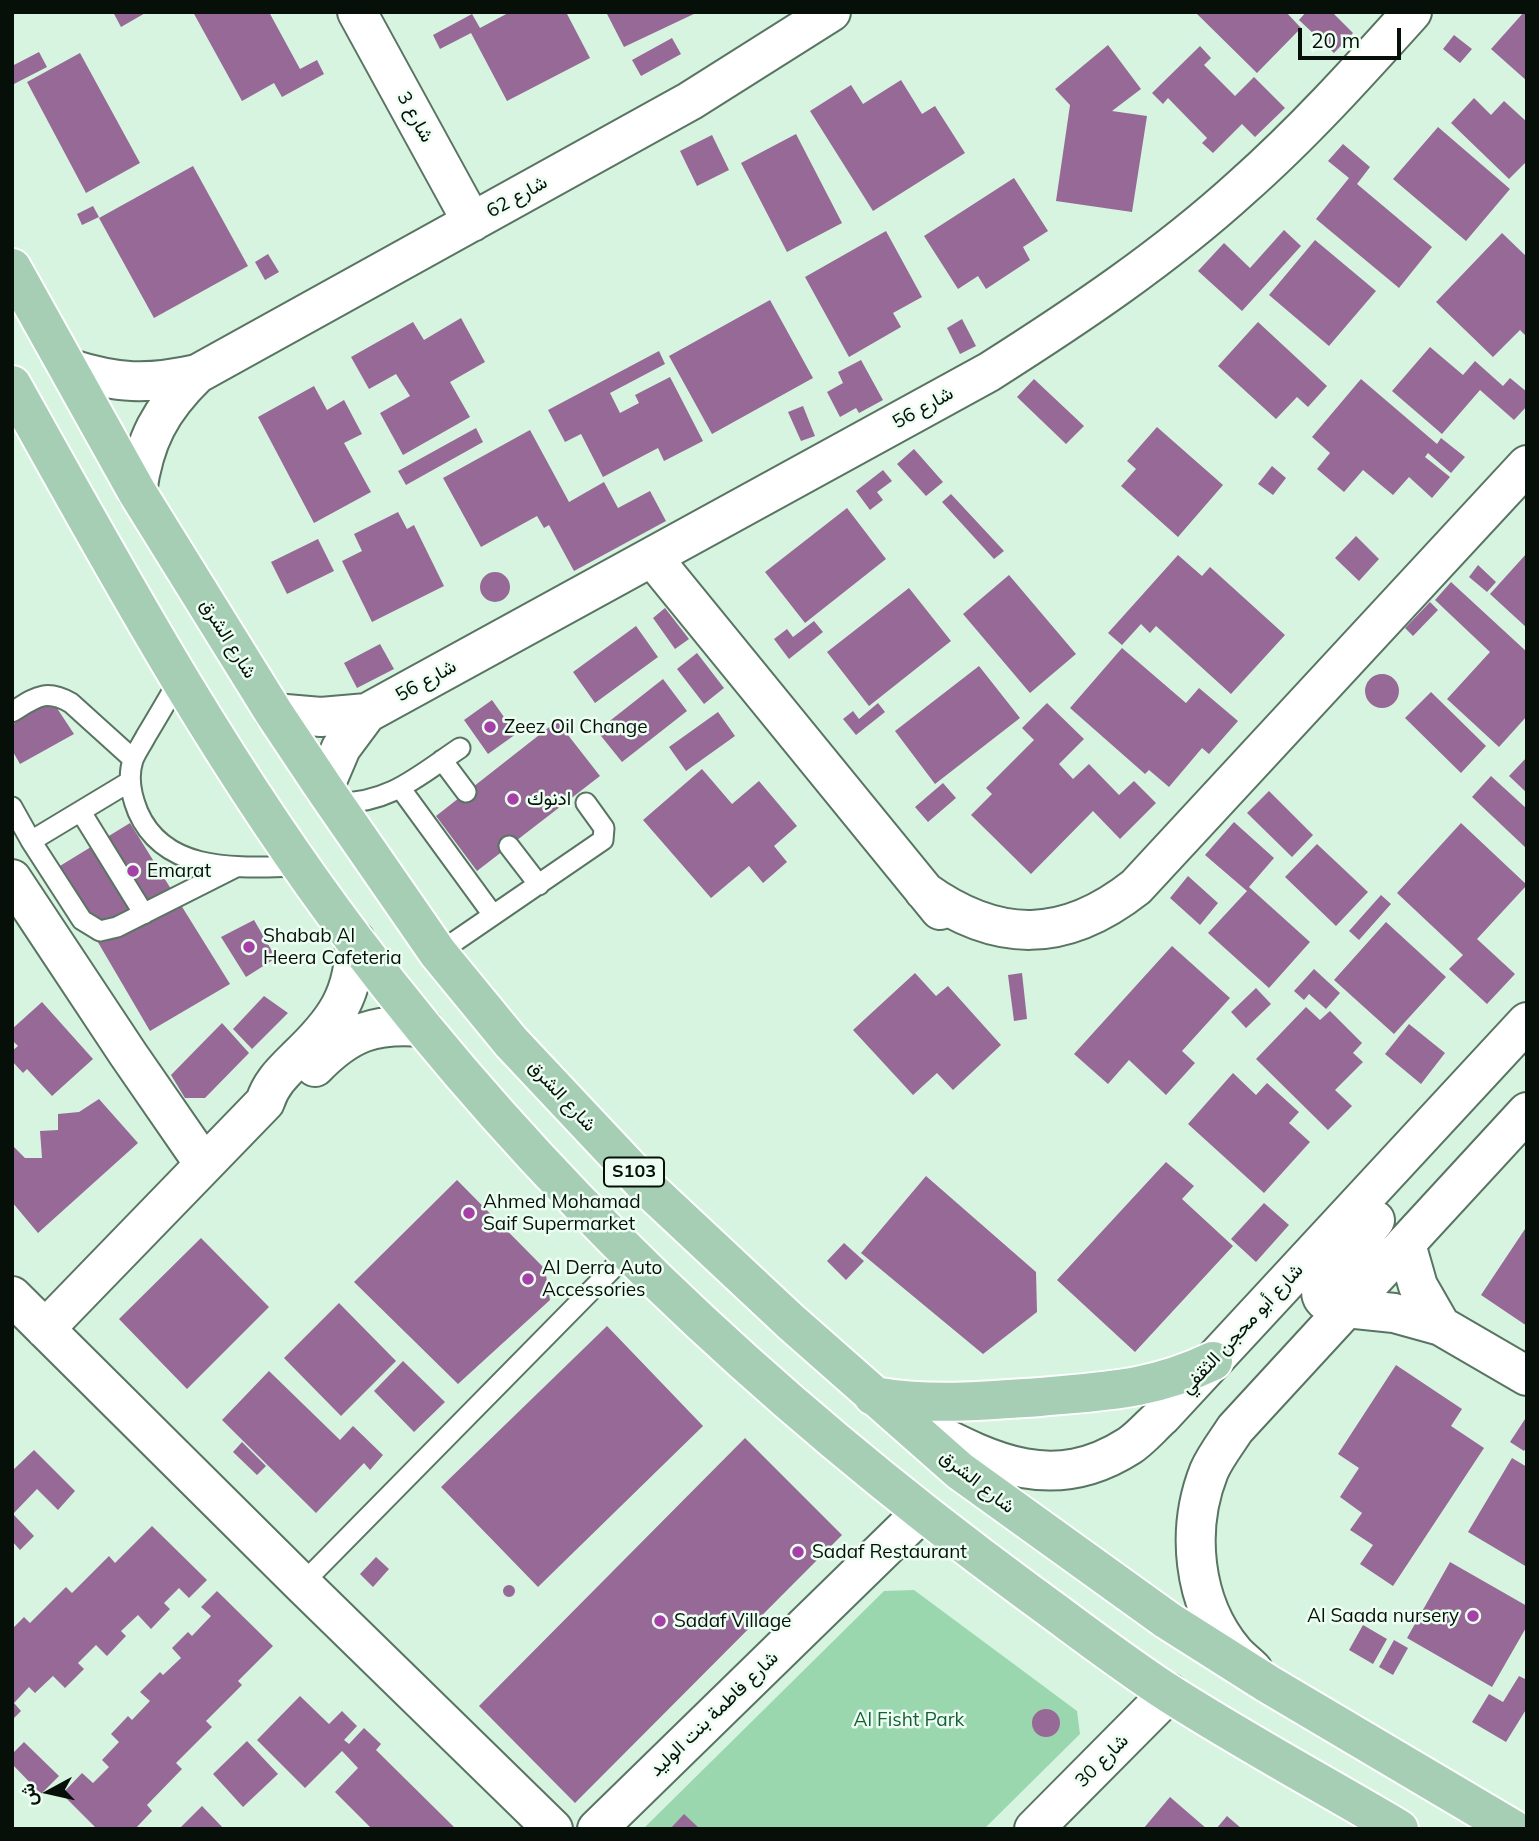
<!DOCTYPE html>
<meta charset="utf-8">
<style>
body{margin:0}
#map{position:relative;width:1539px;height:1841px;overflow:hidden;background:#d6f4e0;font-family:Mulish,Vazirmatn,sans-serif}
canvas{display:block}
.frame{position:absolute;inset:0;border:14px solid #061009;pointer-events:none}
.north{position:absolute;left:14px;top:1757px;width:70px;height:70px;-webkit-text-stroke:5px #ecfef2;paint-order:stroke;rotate:262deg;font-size:19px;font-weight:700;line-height:28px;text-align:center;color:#061009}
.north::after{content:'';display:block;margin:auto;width:24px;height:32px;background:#061009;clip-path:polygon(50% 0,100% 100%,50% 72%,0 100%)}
.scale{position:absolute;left:1298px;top:28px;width:103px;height:32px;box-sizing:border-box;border:4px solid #061009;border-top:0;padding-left:9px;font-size:21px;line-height:24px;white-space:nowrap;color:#061009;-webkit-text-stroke:5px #ecfef2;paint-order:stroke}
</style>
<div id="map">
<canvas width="1539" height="1841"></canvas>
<div class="frame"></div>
<div class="north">ش</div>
<div class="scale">20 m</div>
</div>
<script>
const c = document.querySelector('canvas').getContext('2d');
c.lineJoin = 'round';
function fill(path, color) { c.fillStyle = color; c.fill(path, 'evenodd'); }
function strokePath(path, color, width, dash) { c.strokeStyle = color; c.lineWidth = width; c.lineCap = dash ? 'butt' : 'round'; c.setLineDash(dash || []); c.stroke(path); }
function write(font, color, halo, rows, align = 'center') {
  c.font = font + ' Mulish,Vazirmatn,sans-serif'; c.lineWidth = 5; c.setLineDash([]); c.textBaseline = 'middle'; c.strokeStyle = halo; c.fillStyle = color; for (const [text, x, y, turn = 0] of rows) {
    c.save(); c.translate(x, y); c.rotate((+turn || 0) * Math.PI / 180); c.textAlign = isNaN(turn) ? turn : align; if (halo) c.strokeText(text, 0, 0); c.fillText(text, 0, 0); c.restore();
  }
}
fill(new Path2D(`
 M914 1590 1077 1711 1080 1734 984 1829H643L884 1591Z`), '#9ad7af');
fill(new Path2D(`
 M113 12H147L121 27Z
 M193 12H269L300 69 317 60 324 74 282 97 274 83 242 101Z
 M510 12H566L590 58 507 101 471 33 440 49 433 35 472 14 480 28Z
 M606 12H698L624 47Z
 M1195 12H1286L1301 28 1257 73Z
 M1306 12H1332L1353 33 1334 53 1299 20Z
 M1524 12H1527V81L1491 49Z
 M1454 35 1472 49 1460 63 1443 49Z
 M672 38 681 54 641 76 632 60Z
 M1108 45 1141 89 1112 111 1147 116 1132 212 1056 201 1070 105 1055 89Z
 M1200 46 1211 58 1204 65 1235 96 1254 77 1285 108 1255 137 1242 124 1213 153 1202 143 1207 138 1168 98 1163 104 1152 93Z
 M39 52 47 67 12 85V66Z
 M80 53 140 163 86 193 27 82Z
 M901 80 922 114 935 106 965 153 873 211 810 111 851 85 863 104Z
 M1474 98 1491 115 1504 101 1527 122V161L1509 179 1451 123Z
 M1438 127 1510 189 1466 241 1393 179Z
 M796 134 842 223 787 252 741 163Z
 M712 135 729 170 697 186 680 151Z
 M1343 144 1370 167 1357 184 1432 247 1399 288 1316 219 1349 178 1328 161Z
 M193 166 248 266 154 318 99 218Z
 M1014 178 1048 231 1023 247 1030 260 986 289 978 276 958 289 924 236Z
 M93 206 99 217 82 225 77 214Z
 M1284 230 1301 246 1242 311 1198 271 1224 243 1250 268Z
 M886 231 922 297 893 313 901 327 849 357 805 277Z
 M1502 233 1527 257V337L1520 330 1493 357 1436 302Z
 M1315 240 1376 291 1329 346 1269 295Z
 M268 254 279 272 265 280 255 262Z
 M770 300 813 378 712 434 669 356Z
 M461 318 485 362 450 382 470 417 403 455 380 413 410 396 396 374 369 389 351 357 413 322 424 340Z
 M962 319 976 346 960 354 947 328Z
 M1258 322 1327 386 1308 407 1297 397 1276 419 1218 366Z
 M1430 347 1463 375 1475 361 1503 386 1510 378 1527 392V406L1514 420 1480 390 1442 434 1392 391Z
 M659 351 665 364 610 393 620 413 639 403 635 395 670 377 703 441 664 461 658 448 603 477 581 434 565 442 548 410Z
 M861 360 883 400 859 413 856 408 840 417 827 392 843 383 838 372Z
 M1034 379 1084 426 1066 444 1017 397Z
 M1361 379 1437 444 1441 438 1465 457 1451 473 1428 453 1425 457 1450 477 1432 498 1409 477 1393 495 1363 470 1344 492 1317 469 1330 453 1312 437Z
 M314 386 327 410 344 400 362 434 344 443 371 492 314 523 258 417Z
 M803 406 815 436 801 441 788 412Z
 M1157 427 1223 485 1178 537 1121 486 1136 469 1127 461Z
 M476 428 483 442 406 485 398 471Z
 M530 430 569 502 604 482 618 508 650 491 666 521 574 571 549 525 544 528 537 516 481 547 443 478Z
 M914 449 943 482 926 496 897 464Z
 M1272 466 1286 478 1273 495 1258 484Z
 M883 470 892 481 877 492 883 500 870 510 856 491Z
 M951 494 1004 551 994 559 942 502Z
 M847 508 886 559 805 623 765 572Z
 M398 512 407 529 414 525 444 586 372 622 342 561 362 551 354 534Z
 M1356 536 1379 559 1359 581 1335 558Z
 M318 539 334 571 287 594 271 562Z
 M1527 553V628L1490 594Z
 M1178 555 1202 576 1210 567 1285 635 1231 694 1156 626 1150 633 1141 624 1122 645 1108 633Z
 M1478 565 1496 582 1487 592 1469 577Z
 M480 587a15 15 0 1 1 30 0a15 15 0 1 1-30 0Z
 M1009 575 1076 654 1030 693 963 614Z
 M1451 582 1527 652V716L1499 747 1447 699 1490 652 1435 600Z
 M909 588 951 641 869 706 827 652Z
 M1430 602 1438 610 1413 636 1405 628Z
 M665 608 689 639 675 649 653 618Z
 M814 621 823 632 789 659 774 639 787 629 793 637Z
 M636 626 658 657 595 703 573 672Z
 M380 644 394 669 357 688 344 663Z
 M1122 648 1186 703 1199 688 1238 721 1209 754 1202 748 1169 787 1149 770 1145 774 1070 708Z
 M697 653 724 688 704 704 677 669Z
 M979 666 1020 718 935 784 895 731Z
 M1365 691a17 17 0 1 1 34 0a17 17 0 1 1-34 0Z
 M663 679 687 711 622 762 597 731Z
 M1431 692 1486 746 1461 773 1405 718Z
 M51 699 74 734 20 764 12 750V725Z
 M492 700 516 734 488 754 464 720Z
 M878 703 885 712 856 735 843 719 853 711 859 719Z
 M1047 703 1084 739 1059 764 1073 779 1089 764 1119 795 1134 781 1156 803 1120 839 1093 811 1031 874 971 815 992 794 986 788 1034 740 1022 728Z
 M718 712 735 736 686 771 669 747Z
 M557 721 600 776 477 871 436 816Z
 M1527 757V793L1509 776Z
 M702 769 732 804 759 781 797 826 774 846 787 862 763 883 749 866 711 898 643 820Z
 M1491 776 1527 809V849L1472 797Z
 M943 783 956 798 928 822 915 807Z
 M1269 791 1313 835 1292 857 1247 813Z
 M1234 822 1274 858 1249 887 1310 942 1269 988 1208 933 1247 891 1205 855Z
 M130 823 230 984 150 1031 55 869Z
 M1461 823 1527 885 1477 939 1515 974 1487 1004 1449 969 1463 955 1397 893Z
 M1317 844 1368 892 1336 926 1285 877Z
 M1188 876 1218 903 1200 925 1170 898Z
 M1381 895 1391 904 1359 940 1349 931Z
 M254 920 276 958 246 977 221 937Z
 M1386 922 1446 977 1394 1034 1334 980Z
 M1172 946 1230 998 1182 1051 1195 1063 1166 1095 1129 1060 1108 1084 1074 1054Z
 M1314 969 1340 993 1326 1009 1309 994 1304 1000 1294 991Z
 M915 973 936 996 948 986 1001 1045 953 1090 937 1073 913 1095 853 1030Z
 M1022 973 1027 1019 1014 1021 1008 975Z
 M1256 988 1271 1004 1246 1028 1231 1012Z
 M264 996 288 1013 252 1049 233 1029Z
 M42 1002 93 1059 52 1096 27 1069 23 1073 12 1061V1051L18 1046 12 1040V1029Z
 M1306 1007 1320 1020 1330 1011 1362 1043 1353 1053 1363 1062 1335 1090 1352 1106 1328 1130 1256 1059Z
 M222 1023 249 1053 205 1098H185L171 1075Z
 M1409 1024 1445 1053 1421 1084 1385 1054Z
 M1233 1073 1256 1095 1267 1083 1299 1112 1289 1123 1310 1142 1264 1193 1188 1124Z
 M99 1099 138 1143 38 1233 12 1202V1145L25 1158H42L40 1131 58 1130V1114L79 1112Z
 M1166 1162 1194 1186 1182 1199 1233 1246 1135 1352 1057 1280Z
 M926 1176 1036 1272 1037 1312 983 1354 861 1253Z
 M457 1180 545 1269 550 1300 458 1384 354 1282Z
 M1264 1203 1289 1225 1256 1262 1231 1239Z
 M1527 1226V1326L1481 1295Z
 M201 1238 269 1307 187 1389 119 1319Z
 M844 1243 864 1261 846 1280 827 1261Z
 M339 1303 396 1361 341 1416 284 1358Z
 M607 1326 703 1426 538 1587 441 1487Z
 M403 1361 445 1402 414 1432 374 1391Z
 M1396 1365 1462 1409 1451 1426 1484 1448 1393 1586 1360 1564 1373 1545 1350 1530 1362 1513 1340 1497 1359 1468 1338 1454Z
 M269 1371 340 1440 353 1426 383 1455 370 1470 364 1463 316 1513 222 1420Z
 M1527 1416V1446L1524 1451 1510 1442Z
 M745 1438 842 1535 575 1803 479 1706Z
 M242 1442 266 1466 257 1475 233 1452Z
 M34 1450 75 1491 58 1510 37 1489 13 1514 34 1536 20 1550 12 1541V1471Z
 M1512 1458 1527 1467V1567L1468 1532Z
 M152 1526 207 1580 189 1598 179 1588 164 1603 170 1609 151 1629 138 1615 121 1631 126 1636 107 1656 96 1645 78 1663 84 1669 65 1688 53 1676 35 1693 29 1687 14 1703 21 1711 12 1720V1629L24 1617 30 1623 66 1587 72 1593 109 1556 115 1563Z
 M376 1557 389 1569 373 1587 360 1574Z
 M1450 1562 1527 1606V1626L1492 1687 1407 1638Z
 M503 1591a6 6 0 1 1 12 0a6 6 0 1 1-12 0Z
 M217 1591 273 1646 238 1681 242 1685 206 1721 212 1727 176 1763 182 1769 147 1805 152 1811 135 1829H97L62 1794 82 1773 93 1783 109 1767 102 1760 119 1742 111 1734 128 1716 132 1720 150 1701 140 1692 160 1672 163 1675 181 1658 172 1648 188 1632 192 1636 211 1616 201 1607Z
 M1363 1625 1387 1639 1373 1664 1349 1650Z
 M1394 1640 1408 1648 1393 1675 1379 1667Z
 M1519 1676 1527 1680V1708L1506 1742 1472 1722 1489 1694 1503 1702Z
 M300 1696 329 1724 342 1711 357 1726 344 1740 349 1744 364 1728 381 1744 376 1750 456 1829H372L335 1792 358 1768 342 1751 305 1788 257 1740Z
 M1032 1723a14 14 0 1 1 28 0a14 14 0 1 1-28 0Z
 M247 1741 278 1774 243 1807 213 1774Z
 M24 1742 59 1776 41 1794 12 1764V1754Z
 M1170 1797 1207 1829H1143Z
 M202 1806 224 1829H179Z
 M684 1814 700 1829H670Z
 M1227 1816 1242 1829H1216Z`), '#976997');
const service = new Path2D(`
 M179 680C168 699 157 718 146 736 142 744 136 752 133 760 127 778 131 795 138 812 166 876 243 867 300 866
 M12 712C35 698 45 688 71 703L133 759
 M442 760 466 792
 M129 782 31 841 82 920 100 931 117 927 236 867
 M401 789 493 915
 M336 803C389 804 418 776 460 748
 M12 807 31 841
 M81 812 144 914
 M509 846 539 885
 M438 953 603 840 604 828 586 803
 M302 1584 629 1252`);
const minor = new Path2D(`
 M357 12 472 222
 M68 368C118 384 147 385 197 374
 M137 492C144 441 160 410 197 374L690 101 831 12
 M652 557 940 910
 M274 713 321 717 367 713 989 372C1077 316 1164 258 1242 187 1303 133 1357 73 1412 12
 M324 788 341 748 367 713
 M12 879 128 1054 204 1164
 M924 891C998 944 1065 943 1136 887L1527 465
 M315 1067C349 1032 374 1023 423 1027
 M1406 1244 1418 1286 1441 1326
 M12 1296 302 1584 553 1829
 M1346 1308 1394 1313 1441 1326 1527 1376
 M45 1329 265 1102C271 1083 283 1072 297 1058 335 1022 355 995 355 940`);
const tertiary = new Path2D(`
 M1346 1308C1333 1305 1317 1303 1322 1286L1375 1220
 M913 1422C986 1459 1049 1497 1129 1446 1140 1439 1151 1426 1161 1417L1527 1022
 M1253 1670C1247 1664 1239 1658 1234 1652 1192 1602 1186 1529 1209 1471 1215 1457 1226 1443 1235 1429L1527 1112
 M597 1829 922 1512
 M1034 1829 1169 1693`);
const primary = new Path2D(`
 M12 268 137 492 274 713 324 788 438 953 511 1042 650 1190 791 1322 960 1471 1167 1620 1268 1684 1513 1829
 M12 385C118 575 223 767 355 941 544 1191 777 1408 1029 1593 1076 1627 1122 1663 1170 1694 1245 1742 1323 1784 1399 1829
 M873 1396C931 1406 982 1401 1040 1397 1106 1391 1152 1390 1213 1361`);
strokePath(service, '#597462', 23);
strokePath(minor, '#597462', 42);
strokePath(tertiary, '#597462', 42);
strokePath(primary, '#fff', 42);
strokePath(service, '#fff', 19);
strokePath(minor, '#fff', 38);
strokePath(tertiary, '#fff', 38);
strokePath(primary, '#a5ceb4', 38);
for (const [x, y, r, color] of [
 [490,727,7,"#a440a6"],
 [513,799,7,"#a440a6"],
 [133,871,7,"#a440a6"],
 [249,947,7,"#a440a6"],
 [469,1213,7,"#a440a6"],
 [528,1279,7,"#a440a6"],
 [798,1552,7,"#a440a6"],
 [1473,1616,7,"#a440a6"],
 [660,1621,7,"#a440a6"]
]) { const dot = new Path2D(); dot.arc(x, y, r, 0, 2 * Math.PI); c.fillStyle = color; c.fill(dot); strokePath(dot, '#ecfef2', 2.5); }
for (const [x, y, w] of [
 [634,1172,60]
]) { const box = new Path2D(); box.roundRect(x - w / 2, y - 14.5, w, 29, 5); c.fillStyle = '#ecfef2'; c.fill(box); strokePath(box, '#061009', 2); }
write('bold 18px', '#061009', null, [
 ["S103",634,1172]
]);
write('19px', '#061009', '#ecfef2', [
 ["شارع 3",415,117,61],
 ["شارع 62",517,197,-29],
 ["شارع 56",923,408,-29],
 ["شارع الشرق",228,639,58],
 ["شارع 56",426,681,-29],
 ["شارع الشرق",562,1096,47],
 ["شارع أبو محجن الثقفي",1242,1329,-47],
 ["شارع الشرق",977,1482,38],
 ["شارع فاطمة بنت الوليد",714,1714,-44],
 ["شارع 30",1102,1761,-45]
]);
write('19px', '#061009', '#ecfef2', [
 ["Zeez Oil Change",504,727],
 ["ادنوك",527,799],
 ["Emarat",147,871],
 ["Shabab Al",263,936],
 ["Heera Cafeteria",263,958],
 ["Ahmed Mohamad",483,1202],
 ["Saif Supermarket",483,1224],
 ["Al Derra Auto",542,1268],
 ["Accessories",542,1290],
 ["Sadaf Restaurant",812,1552],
 ["Al Saada nursery",1459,1616,"right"],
 ["Sadaf Village",674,1621]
], 'left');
write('19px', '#175e38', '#ecfef2', [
 ["Al Fisht Park",909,1720]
]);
</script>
